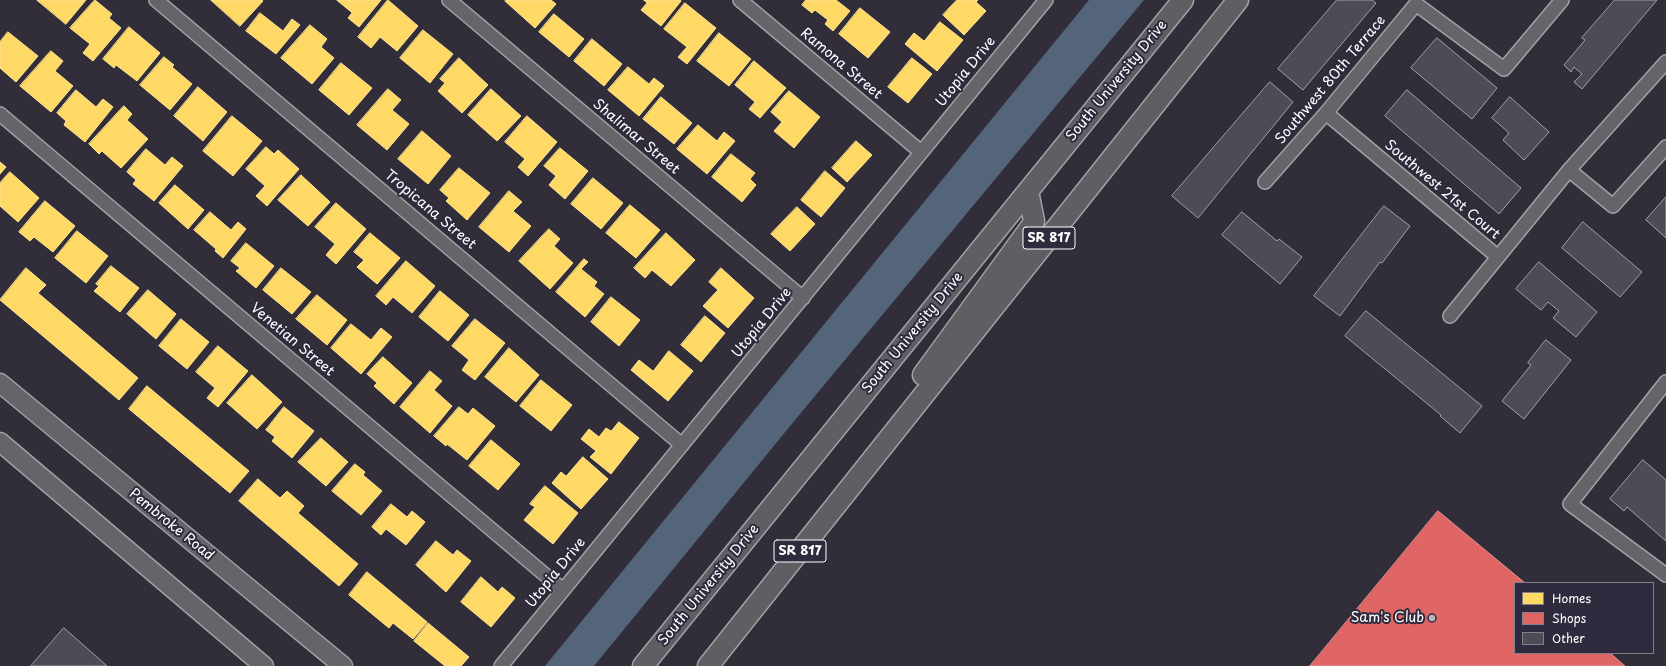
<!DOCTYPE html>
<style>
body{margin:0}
#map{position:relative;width:1666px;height:666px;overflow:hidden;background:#312e39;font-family:"Playpen Sans",sans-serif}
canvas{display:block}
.legend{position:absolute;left:1514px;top:582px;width:140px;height:72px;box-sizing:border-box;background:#2f2a3d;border:1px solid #827f8b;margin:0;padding:5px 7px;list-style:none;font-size:12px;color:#fff}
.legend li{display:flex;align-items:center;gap:8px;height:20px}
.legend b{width:20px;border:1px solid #827f8b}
</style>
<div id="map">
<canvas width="1666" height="666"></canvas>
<ul class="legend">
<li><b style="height:11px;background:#ffd966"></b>Homes</li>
<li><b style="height:11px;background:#e06666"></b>Shops</li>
<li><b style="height:11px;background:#4c4b56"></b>Other</li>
</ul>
</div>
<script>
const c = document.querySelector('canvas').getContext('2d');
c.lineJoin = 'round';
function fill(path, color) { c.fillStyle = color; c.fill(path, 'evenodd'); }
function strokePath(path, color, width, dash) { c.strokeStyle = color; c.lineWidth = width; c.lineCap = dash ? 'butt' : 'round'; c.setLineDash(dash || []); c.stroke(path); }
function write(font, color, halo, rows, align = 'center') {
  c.font = font + ' "Playpen Sans",sans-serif'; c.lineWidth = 4; c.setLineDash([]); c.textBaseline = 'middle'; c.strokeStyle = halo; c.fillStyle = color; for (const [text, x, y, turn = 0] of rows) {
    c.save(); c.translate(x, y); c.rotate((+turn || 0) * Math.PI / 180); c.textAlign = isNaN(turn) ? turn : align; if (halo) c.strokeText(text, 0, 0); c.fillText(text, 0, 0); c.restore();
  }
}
fill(new Path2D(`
 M1089 0H1144L795 420 594 666H545Z`), '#54657b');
const homes = new Path2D(`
 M37 0H86L66 24Z
 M95 0 112 14 109 18 121 28 93 61 83 53 90 44 70 28Z
 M211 0H262L263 1 240 26Z
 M337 0H381L359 27 348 18 352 13Z
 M388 0 418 26 397 51 380 37 371 48 358 37Z
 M506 0H551L556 4 535 28 505 1Z
 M644 0H680L681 1 661 26 641 10 647 3Z
 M806 0H836L850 11 833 31 825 24 828 20 815 10 812 13 802 5Z
 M957 0H978L976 2 986 11 964 35 943 15Z
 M685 3 716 28 687 64 678 57 687 47 664 29Z
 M860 8 890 32 868 58 839 34Z
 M260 13 283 31 292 19 300 25 276 54 246 31Z
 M554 14 584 39 569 57 539 32Z
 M940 22 963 40 937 71 905 44 914 33 924 41Z
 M310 25 327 39 321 47 334 58 312 84 281 58Z
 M129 27 160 53 137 81 116 65 114 68 103 59Z
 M423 30 453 54 430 83 400 58Z
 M8 32 38 56 16 82 0 68V42Z
 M719 33 751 59 729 86 697 61Z
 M592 39 622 64 604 86 574 61Z
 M51 51 63 61 55 71 73 86 51 112 20 86Z
 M164 57 174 65 172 67 192 84 170 110 140 85Z
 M459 58 488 85 462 113 438 91 445 83 440 79Z
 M912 58 932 74 908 103 888 87Z
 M754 61 786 88 760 118 749 109 755 102 735 85Z
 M341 63 372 88 349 115 319 90Z
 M628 67 649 84 654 78 664 86 639 116 608 90Z
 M198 87 227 112 203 141 174 116Z
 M388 89 401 100 392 110 409 124 387 150 357 125Z
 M491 89 521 116 497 141 468 115Z
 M76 90 96 107 103 99 113 107 85 142 64 125 66 121 57 113Z
 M789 91 820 117 794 148 774 131 782 122 771 112Z
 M661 97 692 123 674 144 643 119Z
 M124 106 132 114 127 120 148 139 121 168 102 151 99 154 89 144Z
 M232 116 262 141 233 176 203 151Z
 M527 116 557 142 528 176 518 167 525 159 505 142Z
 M698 125 717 141 724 132 735 141 707 174 677 149Z
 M422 131 451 156 428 184 398 159Z
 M856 141 872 155 847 182 832 168Z
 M266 147 274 154 278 150 299 169 267 206 256 196 265 186 246 169Z
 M560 148 588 171 565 199 549 185 556 176 544 166Z
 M146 149 165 165 172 157 183 166 154 201 133 184 136 180 127 172Z
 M731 154 755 173 750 179 756 185 742 202 712 177Z
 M0 162 6 167 0 174Z
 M459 168 490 193 467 220 446 201 449 198 440 190Z
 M825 171 845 188 821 217 801 200Z
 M10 172 39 198 18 222 0 206V183Z
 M301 175 330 202 308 226 278 200Z
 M593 178 623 203 601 229 571 204Z
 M175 185 204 210 188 229 159 203Z
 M509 191 522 202 513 211 531 226 509 252 479 227Z
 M45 201 75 226 53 252 34 237 30 241 19 232Z
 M336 203 366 229 336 264 326 255 335 244 315 227Z
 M630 205 660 230 636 258 606 233Z
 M797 207 815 224 790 251 771 234Z
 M210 212 231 230 238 222 246 229 223 258 215 251 216 249 194 230Z
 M549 229 560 239 554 246 573 263 550 289 519 261Z
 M77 231 108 256 86 283 55 258Z
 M370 233 400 258 377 284 357 267 364 260 354 252Z
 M666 233 695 260 671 286 652 270 645 278 634 268Z
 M246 243 274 266 256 288 236 271 240 268 231 261Z
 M584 259 588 262 581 269 597 282 594 286 604 294 585 317 556 292Z
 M406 261 435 286 412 313 393 297 386 305 376 296Z
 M111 266 139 288 120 312 94 291 99 286 96 284Z
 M26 268 46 285 38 293 138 378 119 400 0 300Z
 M281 268 311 292 292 314 263 290Z
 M721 268 754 298 728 328 703 306 718 290 709 282Z
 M148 290 176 314 156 339 127 314Z
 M440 291 469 315 448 341 419 317Z
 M317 295 347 320 327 345 296 319Z
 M611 297 640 320 619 346 591 322Z
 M705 316 725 333 701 362 681 345Z
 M181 319 209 342 187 369 159 346Z
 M475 319 505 343 475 380 462 370 469 360 452 346Z
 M351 324 371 340 381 328 392 337 361 374 331 348Z
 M218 346 248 371 218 407 207 398 215 388 196 372Z
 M509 348 539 375 516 402 485 377Z
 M669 351 693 371 668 401 631 370 639 360 653 371Z
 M383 357 412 383 394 404 374 386 377 383 367 374Z
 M430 371 442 381 434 390 452 406 430 433 400 407Z
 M252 375 282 402 257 429 227 403Z
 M541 380 572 405 551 431 520 406Z
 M147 386 249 471 230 493 129 409Z
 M284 407 314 431 292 458 272 441 275 437 266 430Z
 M459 407 468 414 473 408 495 426 467 460 447 444 446 446 434 436Z
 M619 422 639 438 611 474 590 457 596 451 581 439 589 429 599 437 606 428 611 431Z
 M321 438 348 462 326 486 298 462Z
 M491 440 520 464 498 490 469 466Z
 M583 457 608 479 581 509 552 483 561 472 566 476Z
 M355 464 365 472 363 475 382 491 361 515 332 491Z
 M258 479 280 498 287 491 304 506 298 513 358 564 339 586 239 501Z
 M545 486 578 513 553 544 524 520 535 507 530 504Z
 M391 504 407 517 412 511 425 522 406 545 386 529 381 535 372 527Z
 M436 541 453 555 457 550 471 561 446 592 416 565Z
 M367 572 427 622 413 639 393 623 389 628 349 595Z
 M481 577 498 592 502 587 515 598 491 627 461 602Z
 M428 623 469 657 461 666H445L414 641Z`);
fill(homes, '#ffd966');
strokePath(homes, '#ffe494', 1);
const shops = new Path2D(`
 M1438 511 1525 583H1515V653H1610L1625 666H1310Z`);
fill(shops, '#e06666');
strokePath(shops, '#e99494', 1);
const building = new Path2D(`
 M1337 0H1372L1376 3 1303 90 1278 69Z
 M1615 0H1657L1582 89 1574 82 1582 74 1574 67 1571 72 1564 65 1585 40 1582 38Z
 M1437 38 1497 88 1472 119 1411 68Z
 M1270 82 1293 102 1198 218 1172 196Z
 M1407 90 1521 188 1499 214 1385 116Z
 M1510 97 1549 132 1524 160 1503 140 1509 133 1492 118Z
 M1666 197V238L1646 220Z
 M1384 206 1410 226 1382 263 1380 262 1340 316 1314 296Z
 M1242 212 1277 241 1279 239 1302 257 1280 284 1222 235Z
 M1583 222 1642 272 1620 297 1562 248Z
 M1539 262 1597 312 1576 337 1553 318 1559 311 1548 302 1541 310 1516 289Z
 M1366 311 1482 406 1460 433 1440 416 1441 415 1345 336Z
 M1546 340 1571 360 1524 419 1502 401 1531 365 1528 363Z
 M1643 460 1666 480V541L1627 507 1624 511 1610 499Z
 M64 628 107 666H31Z`);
fill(building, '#4c4b56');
strokePath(building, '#a2a1a6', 1);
const street = new Path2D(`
 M156 0 682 445
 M449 0 803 298
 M740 0 921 152
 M1326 113 1498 257
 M0 114 563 590
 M1569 170 1666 62
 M1265 182 1326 113 1416 4 1504 69 1562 0
 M1450 316 1569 170 1613 206 1666 147
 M1666 382 1570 504 1666 575
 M501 666 1046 0`);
const secondary = new Path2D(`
 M0 383 343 666
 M0 442 264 666`);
const primary = new Path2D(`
 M923 375 1033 224 1034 221 1028 191
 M643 666 1183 0
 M708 666 1238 0`);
strokePath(street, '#a2a1a6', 16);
strokePath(secondary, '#a2a1a6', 21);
strokePath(primary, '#a2a1a6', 23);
strokePath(street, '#656469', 13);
strokePath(secondary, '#656469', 18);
strokePath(primary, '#615e63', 20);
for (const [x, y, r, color] of [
 [1432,618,4,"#b7b6ba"]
]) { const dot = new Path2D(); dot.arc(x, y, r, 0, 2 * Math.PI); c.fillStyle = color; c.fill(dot); strokePath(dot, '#2f2a3d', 1.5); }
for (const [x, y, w] of [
 [1049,238,52],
 [800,551,52]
]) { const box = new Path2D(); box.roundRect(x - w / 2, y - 11, w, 22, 3); c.fillStyle = '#2f2a3d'; c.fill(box); strokePath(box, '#fff', 1); }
write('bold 13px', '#fff', null, [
 ["SR 817",1049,238],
 ["SR 817",800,551]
]);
write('14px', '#fff', '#2f2a3d', [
 ["Ramona Street",841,64,40],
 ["Utopia Drive",966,72,-51],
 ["Southwest 80th Terrace",1331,80,-50],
 ["South University Drive",1117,81,-51],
 ["Shalimar Street",636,137,40],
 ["Southwest 21st Court",1442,190,40],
 ["Tropicana Street",430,210,40],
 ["Utopia Drive",762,323,-51],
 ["South University Drive",913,333,-51],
 ["Venetian Street",292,340,40],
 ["Pembroke Road",171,525,39],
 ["Utopia Drive",556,573,-51],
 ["South University Drive",709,585,-51]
]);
write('14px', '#fff', '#2f2a3d', [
 ["Sam's Club",1424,618]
], 'right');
</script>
